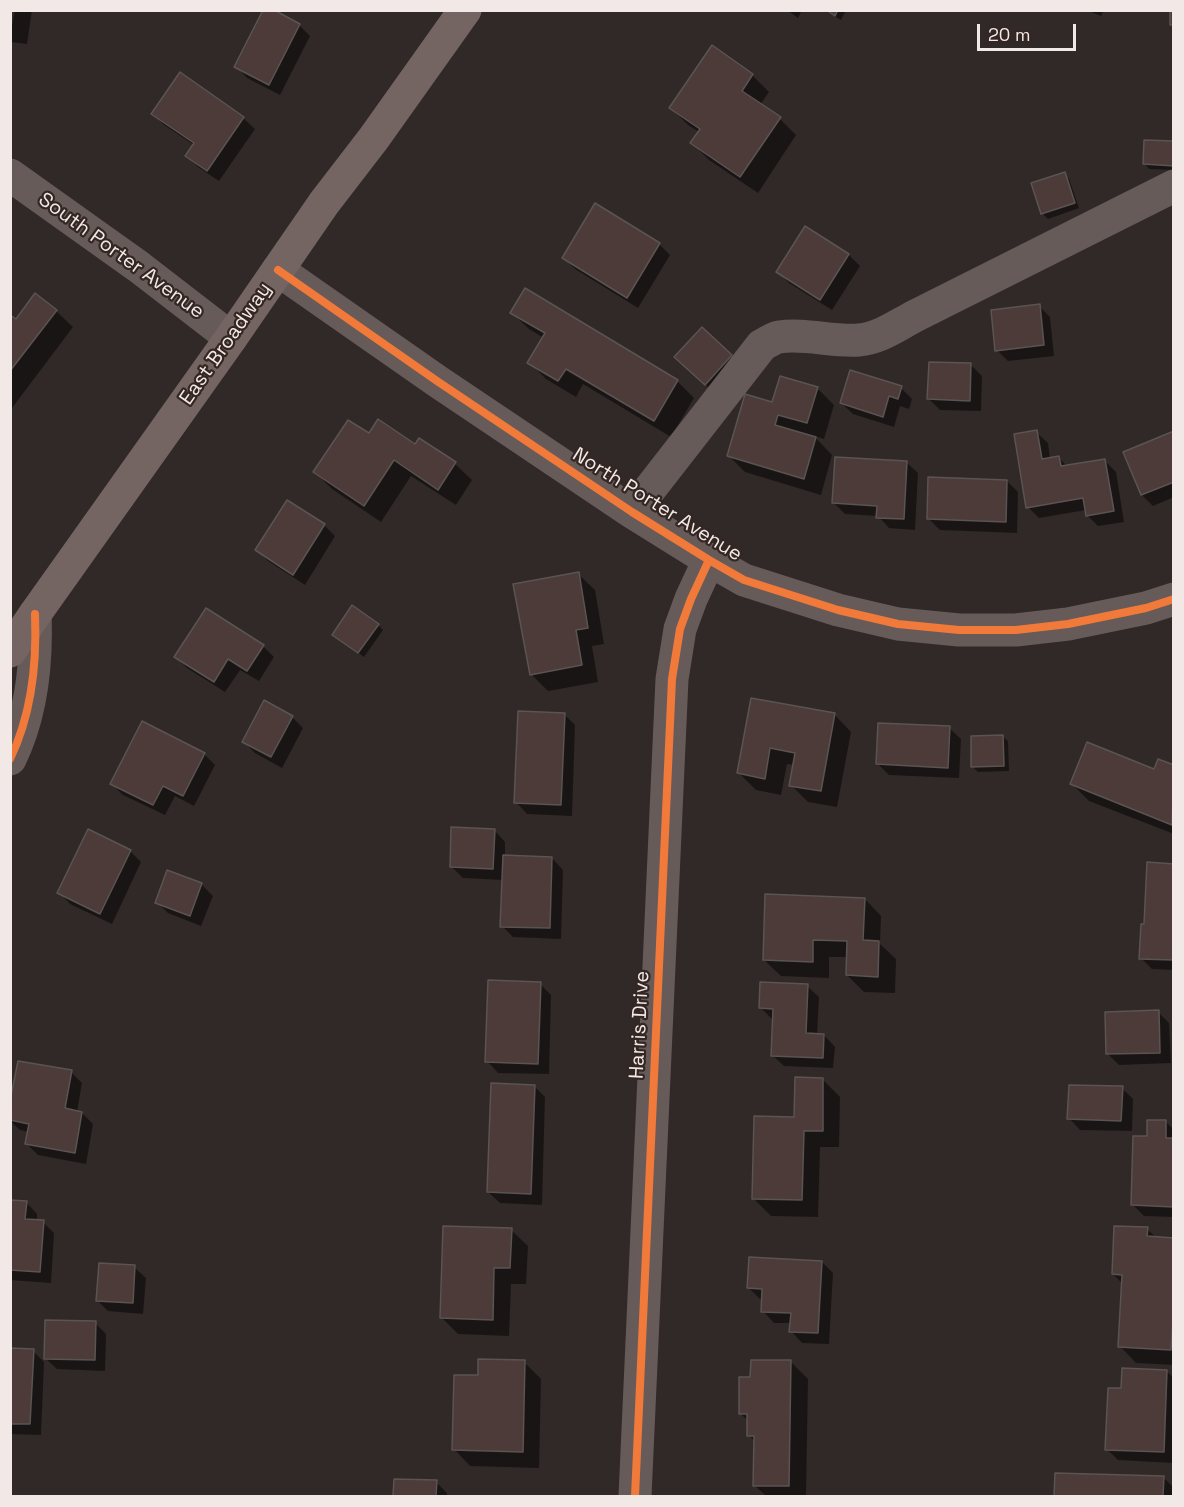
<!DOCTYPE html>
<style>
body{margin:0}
#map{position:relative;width:1184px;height:1507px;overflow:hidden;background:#302927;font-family:"Space Grotesk",sans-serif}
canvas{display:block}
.frame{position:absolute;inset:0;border:12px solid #f2e9e6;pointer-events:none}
.scale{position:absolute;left:977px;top:24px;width:99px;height:27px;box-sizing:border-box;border:3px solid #f2e9e6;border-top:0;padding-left:8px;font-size:18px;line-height:21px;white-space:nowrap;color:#f2e9e6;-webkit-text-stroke:4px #342623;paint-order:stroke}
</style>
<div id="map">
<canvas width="1184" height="1507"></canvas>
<div class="frame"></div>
<div class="scale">20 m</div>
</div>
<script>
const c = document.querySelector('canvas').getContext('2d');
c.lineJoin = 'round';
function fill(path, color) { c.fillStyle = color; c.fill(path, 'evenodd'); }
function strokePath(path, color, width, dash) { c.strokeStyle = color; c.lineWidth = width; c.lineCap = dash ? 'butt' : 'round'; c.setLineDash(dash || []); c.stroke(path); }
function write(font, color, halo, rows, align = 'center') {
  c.font = font + ' "Space Grotesk",sans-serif'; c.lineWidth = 4.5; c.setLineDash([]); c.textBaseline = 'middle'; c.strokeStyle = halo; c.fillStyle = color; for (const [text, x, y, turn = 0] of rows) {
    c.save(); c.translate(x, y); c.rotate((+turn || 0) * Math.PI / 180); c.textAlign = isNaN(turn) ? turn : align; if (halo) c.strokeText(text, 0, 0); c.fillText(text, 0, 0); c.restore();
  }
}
fill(new Path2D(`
 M15 10H32L27 44 11 42 10 48V36Z
 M787 10H802L798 18Z
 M824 10H846L841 20Z
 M1086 10H1104L1101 16Z
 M299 25 310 36 280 95 247 78 236 66Z
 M712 47 752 75 769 92 760 105 780 119 796 135 758 193 709 160 692 143 699 132 688 125 671 108Z
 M180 74 243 118 255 129 219 181 198 167 187 156 194 145 164 125 153 114Z
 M1174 143V170L1149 169 1144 163Z
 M1064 174 1069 179 1079 208 1048 219 1043 214 1033 184Z
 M595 205 659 244 670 255 638 308 575 269 564 258Z
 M806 228 849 255 860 266 832 310 789 283 778 272Z
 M1039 306 1050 317 1054 356 1008 361 997 350Z
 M56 311 73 327 12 408 10 407V317L16 321Z
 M512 313 677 381 694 398 671 437 583 384 576 397 546 379 529 362 544 338 529 329Z
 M702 329 742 368 717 395 687 368Z
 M971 365 982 376 981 411 940 410 929 399Z
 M817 388 834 405 824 439 814 436 832 455 821 495 745 472 728 455 773 404Z
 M901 388 912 399 909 409 900 406 894 427 853 414 841 403Z
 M1036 432 1048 443 1050 459 1059 458 1068 467 1105 461 1116 472 1124 522 1098 526 1087 515 1086 510 1039 518 1028 507Z
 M1174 432V497L1153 506 1142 495Z
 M369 435 415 446 419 440 455 464 472 480 456 505 411 476 381 522 332 489 315 472Z
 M906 462 918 473 915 530 889 528 878 516 845 514 834 503Z
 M1007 481 1018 492 1017 533 940 530 929 519Z
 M324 525 335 536 305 585 268 561 257 550Z
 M578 574 595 590 604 644 592 646 598 682 548 691 531 674Z
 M378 625 383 630 364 657 339 640Z
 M263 646 274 657 259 681 240 670 225 692 187 668 176 657Z
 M752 699 835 715 851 732 837 807 808 802 791 785 795 765 787 764 781 795 756 790 739 773Z
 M564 714 575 725 572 816 527 814 516 802Z
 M292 717 303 728 282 768 255 753 244 742Z
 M949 728 961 739 959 778 889 775 878 764Z
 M1002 736 1008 741 1009 771 978 772 973 767Z
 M204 754 215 765 194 806 175 796 165 815 123 795 112 784Z
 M1174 766V834L1089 801 1072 784 1155 771Z
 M494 830 505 842V857L552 858 563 870 561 939 513 937 502 926 503 880 463 878 452 867Z
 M130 851 141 862 112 924 70 904 59 892Z
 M1174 865V970L1152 969 1141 958 1146 926Z
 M168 872 202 885 213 896 201 926 168 913 157 902Z
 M865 899 881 916 880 944 896 959 895 993 864 992 847 975 848 957H829V978L781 976 764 960Z
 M540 984 551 995 549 1074 498 1073 487 1061Z
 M807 986 819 997 817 1035H824L835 1047 833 1068 784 1066 772 1055 774 1019H772L761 1008Z
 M1158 1012 1169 1023 1171 1063 1119 1065 1108 1054Z
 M71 1072 82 1083 77 1112 82 1113 93 1124 86 1164 38 1155 27 1144 29 1132 20 1130 10 1121V1109Z
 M823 1080 840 1097 839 1147H820L818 1217 771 1216 754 1199 795 1118Z
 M534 1086 545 1097 542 1205 500 1203 488 1192Z
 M1122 1088 1133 1099 1132 1131 1080 1130 1069 1118Z
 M1166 1122 1174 1130V1217L1144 1216 1133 1205 1148 1138Z
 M10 1201 26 1202 37 1214V1221L43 1222 54 1233 51 1283 10 1280Z
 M1147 1229 1157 1238 1174 1239V1365L1136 1363 1120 1346 1123 1284 1113 1274Z
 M511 1230 528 1246 526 1284H511L509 1336 458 1334 441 1317Z
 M822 1262 833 1273 829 1344 802 1343 791 1331V1323H774L763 1311V1299H760L749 1288Z
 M134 1267 146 1278 143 1314 108 1311 97 1300Z
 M95 1323 106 1334 105 1371 57 1369 45 1358Z
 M10 1350 33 1351 44 1362 41 1435 10 1434Z
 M524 1362 541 1379 539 1468 470 1466 454 1449 480 1377Z
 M791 1362 808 1379 806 1496H766L754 1485 755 1442 749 1435V1422L740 1413 752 1378Z
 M1166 1371 1174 1378V1463L1118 1460 1107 1449 1123 1390Z
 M1056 1474 1163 1477 1174 1488V1496H1055Z
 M396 1480 436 1482 447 1493V1496H395Z`), '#0007');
const building = new Path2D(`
 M263 10H274L300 24 269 85 234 67Z
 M826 10H838L835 16Z
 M1170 10H1174V25H1170Z
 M712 45 753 74 742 91 781 117 740 177 690 143 700 129 669 108Z
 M180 72 244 117 207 171 185 156 194 143 151 114Z
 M1144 140 1174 141V166L1143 164Z
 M1065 172 1075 203 1041 214 1031 183Z
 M595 203 660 243 627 298 562 258Z
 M805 226 849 254 820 300 776 272Z
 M525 288 678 380 654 421 566 369 558 381 527 363 545 333 510 313Z
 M35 293 57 310 10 371V315L16 319Z
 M1040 304 1044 345 995 351 991 310Z
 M702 327 732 355 705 385 674 357Z
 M929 362 971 363 970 401 927 399Z
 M850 370 902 386 898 399 889 396 883 417 840 403Z
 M780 376 818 387 807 423 778 415 775 425 816 437 804 479 727 456 745 394 772 402Z
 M378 419 415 444 419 438 456 462 438 490 394 460 364 506 313 472 348 420 369 433Z
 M1037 430 1042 459 1059 456 1061 466 1105 459 1114 511 1086 516 1083 498 1026 508 1014 434Z
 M1174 431V482L1141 495 1123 452Z
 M835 457 907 461 904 519 876 518 877 506 832 503Z
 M928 477 1007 480 1006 522 927 519Z
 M287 500 325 524 293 575 255 550Z
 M579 572 588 628 576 630 582 665 530 675 513 584Z
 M352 605 379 624 358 653 332 635Z
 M206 608 264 645 247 671 228 659 214 682 174 657Z
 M751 698 835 713 821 791 789 786 795 753 770 748 765 779 737 773Z
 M264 700 293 716 271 757 242 742Z
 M518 711 565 713 561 805 514 803Z
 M142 721 205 753 183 796 163 786 153 805 110 784Z
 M878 723 950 726 948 768 876 764Z
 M1003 735 1004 766 971 767V736Z
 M1087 742 1154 769 1158 759 1174 765 1172 825 1070 784Z
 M451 827 495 829 493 869 450 867Z
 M88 829 131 850 100 914 57 893Z
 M503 855 552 857 550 928 500 927Z
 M1147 862 1174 864V960L1139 959 1141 924H1144Z
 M167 870 202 883 190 916 155 903Z
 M765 894 865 898 863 940 879 941 878 977 846 975 847 941 813 940V962L763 960Z
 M488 980 541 982 538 1064 485 1062Z
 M760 982 808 984 806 1033 824 1034 823 1058 771 1056 773 1009 759 1008Z
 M1159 1010 1160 1053 1106 1054 1105 1012Z
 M18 1061 72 1070 65 1108 82 1112 75 1153 25 1144 29 1124 10 1120V1101Z
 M795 1077 823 1078V1131H804L802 1200 752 1199 754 1116 794 1117Z
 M491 1083 535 1085 531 1194 487 1192Z
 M1069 1085 1123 1086 1121 1121 1067 1119Z
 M1147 1120H1166V1138H1174V1207L1131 1205 1133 1136H1147Z
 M10 1200 27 1201 25 1219 44 1220 40 1272 10 1270Z
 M443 1226 512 1228 510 1268H494L493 1320 440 1318Z
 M1114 1226 1148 1227 1147 1236 1174 1238V1306L1171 1350 1118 1347 1122 1275 1112 1274Z
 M749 1257 822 1261 818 1333 789 1332 791 1313 761 1312 762 1289 747 1288Z
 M99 1263 135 1265 133 1303 96 1301Z
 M45 1320 96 1321 95 1360 44 1359Z
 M10 1348 34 1349 30 1424H10Z
 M478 1359 525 1360 523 1452 452 1450 454 1375H478Z
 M751 1360H791L789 1486H753L754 1436H747V1414H739V1377H750Z
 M1122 1368 1167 1370 1164 1452 1105 1450 1108 1388H1121Z
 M1055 1473 1164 1476 1163 1496H1054Z
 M394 1479 437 1480 436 1496H393Z`);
fill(building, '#4c3b38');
strokePath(building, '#5a5453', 1.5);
strokePath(new Path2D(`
 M10 175 139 267 231 338
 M278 270 437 381 632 512 709 560 744 580 838 610 898 624 959 630H1016L1068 624 1146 608 1174 599
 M632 512 762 345C767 343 773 338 779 337 805 333 832 342 859 340 880 338 896 326 915 316L1174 186
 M10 759C32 714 37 663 35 614
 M635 1496 672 679 680 629 691 599 709 560`), '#675b59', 33);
strokePath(new Path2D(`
 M10 651 35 614 231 338 324 203 374 138 465 10`), '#756562', 33);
strokePath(new Path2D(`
 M278 270 437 381 632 512 709 560 744 580 838 610 898 624 959 630H1016L1068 624 1146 608 1174 599
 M10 759C32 714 37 663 35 614
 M635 1496 672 679 680 629 691 599 709 560`), '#f17a3a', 8);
write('20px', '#f2e9e6', '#342623', [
 ["South Porter Avenue",121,256,36],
 ["East Broadway",226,344,-55],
 ["North Porter Avenue",657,505,32],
 ["Harris Drive",640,1025,-87]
]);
</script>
